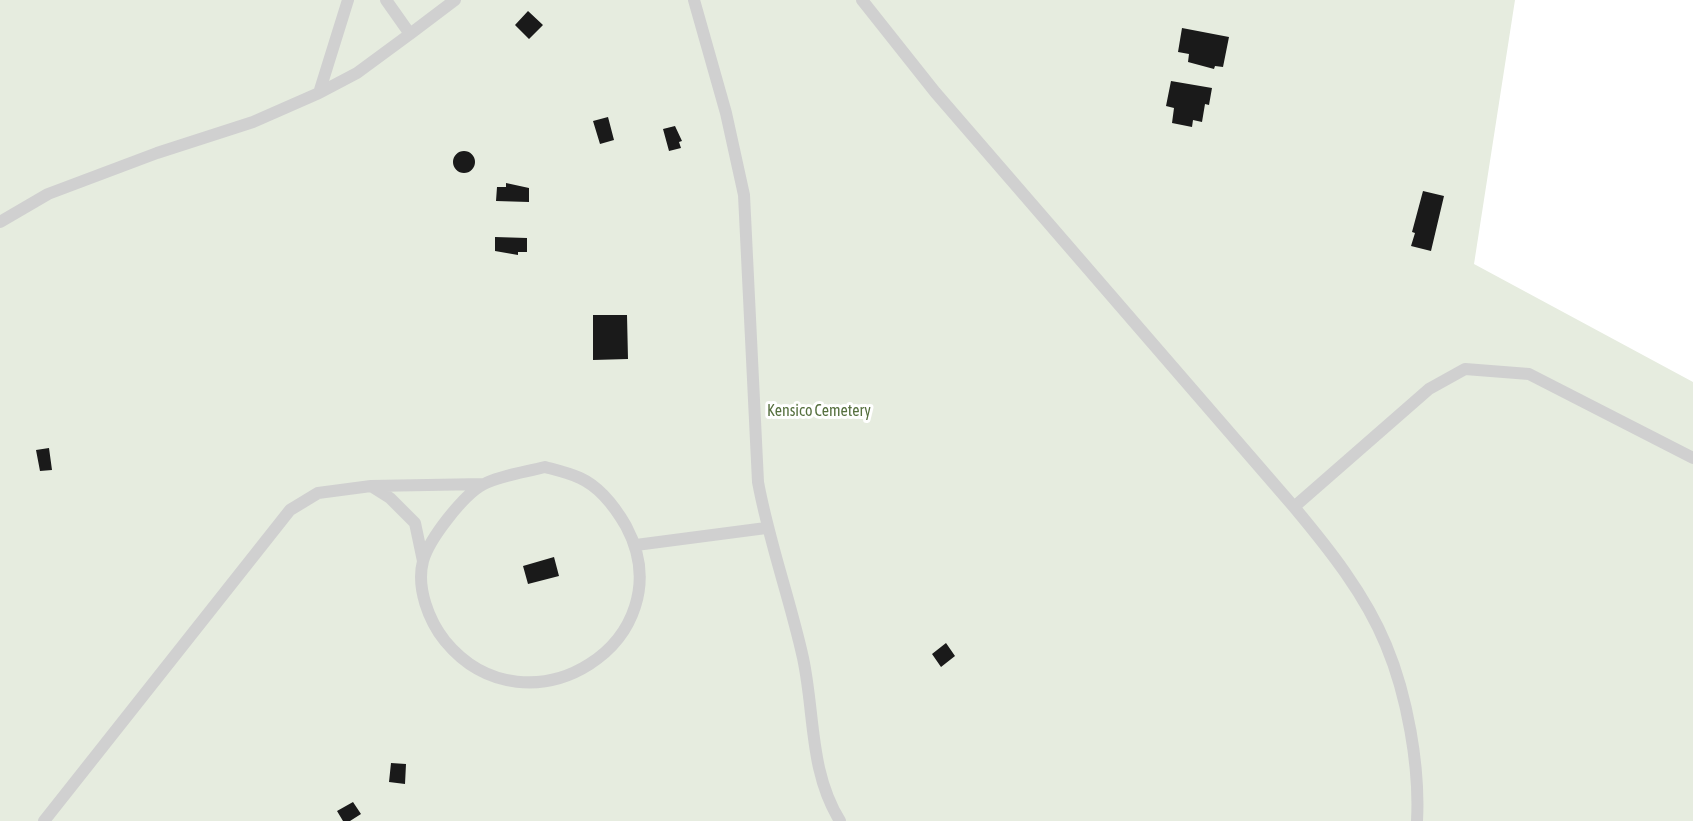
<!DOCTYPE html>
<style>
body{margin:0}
canvas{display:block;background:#fff}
</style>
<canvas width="1693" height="821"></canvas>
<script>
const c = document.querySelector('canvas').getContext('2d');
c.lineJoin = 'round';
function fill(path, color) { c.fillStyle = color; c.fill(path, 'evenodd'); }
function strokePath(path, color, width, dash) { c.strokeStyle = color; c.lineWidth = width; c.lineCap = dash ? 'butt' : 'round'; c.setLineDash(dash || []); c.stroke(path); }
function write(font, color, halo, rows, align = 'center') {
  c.font = font + ' "Asap Condensed",sans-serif'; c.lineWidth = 6; c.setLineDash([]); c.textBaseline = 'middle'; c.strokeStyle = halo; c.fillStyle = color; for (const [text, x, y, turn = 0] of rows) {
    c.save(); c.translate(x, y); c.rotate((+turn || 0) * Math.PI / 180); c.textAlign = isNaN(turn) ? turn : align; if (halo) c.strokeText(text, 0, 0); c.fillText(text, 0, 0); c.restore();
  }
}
fill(new Path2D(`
 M0 0H1515L1474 264 1693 382V821H0Z`), '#e6ecdf');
fill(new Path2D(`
 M528 11 543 25 529 39 515 25Z
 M1182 28 1229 37 1223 67 1215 66 1214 69 1188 62 1189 54 1178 52Z
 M1171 81 1212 88 1209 105 1205 104 1202 122 1193 120 1192 127 1172 123 1174 108 1166 106Z
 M608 117 614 140 600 144 593 121Z
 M675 126 682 141 679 142 681 148 669 151 663 129Z
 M453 162a11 11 0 1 1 22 0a11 11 0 1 1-22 0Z
 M506 183 529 188V202L496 201 497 187H506Z
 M1423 191 1444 196 1431 251 1411 246 1415 233 1412 232Z
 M495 237 527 238V252H518V255L495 251Z
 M593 315H627L628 359 593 360Z
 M49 448 52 470 40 471 36 450Z
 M554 557 559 576 528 584 523 566Z
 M946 643 955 656 941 667 932 654Z
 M391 763 406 764 405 784 389 782Z
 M353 802 361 814 350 821H343L337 811Z`), '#1a1a1a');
strokePath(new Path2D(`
 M386 0 410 34 455 0
 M694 0 726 113 744 195 758 482C769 542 790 599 803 658 815 714 809 771 840 821
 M862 0 935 92 1294 507C1329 549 1365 594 1386 645 1407 695 1420 766 1417 821
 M319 93 357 73 410 34
 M0 222 48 194 157 153 253 122 319 93 348 0
 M545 467C556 470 569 473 580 478 600 487 615 507 626 526 687 640 528 742 445 641 429 621 416 588 423 561 429 539 464 494 484 484 502 475 526 472 545 467Z
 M371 486 484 484
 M1294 507 1429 389 1465 369 1529 374 1693 458
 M636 545 766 528
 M44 821 290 510 318 493 371 486 390 498 415 523 423 561`), '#d0d0d0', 12);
write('16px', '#56703f', '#fff', [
 ["Kensico Cemetery",819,411]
]);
</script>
